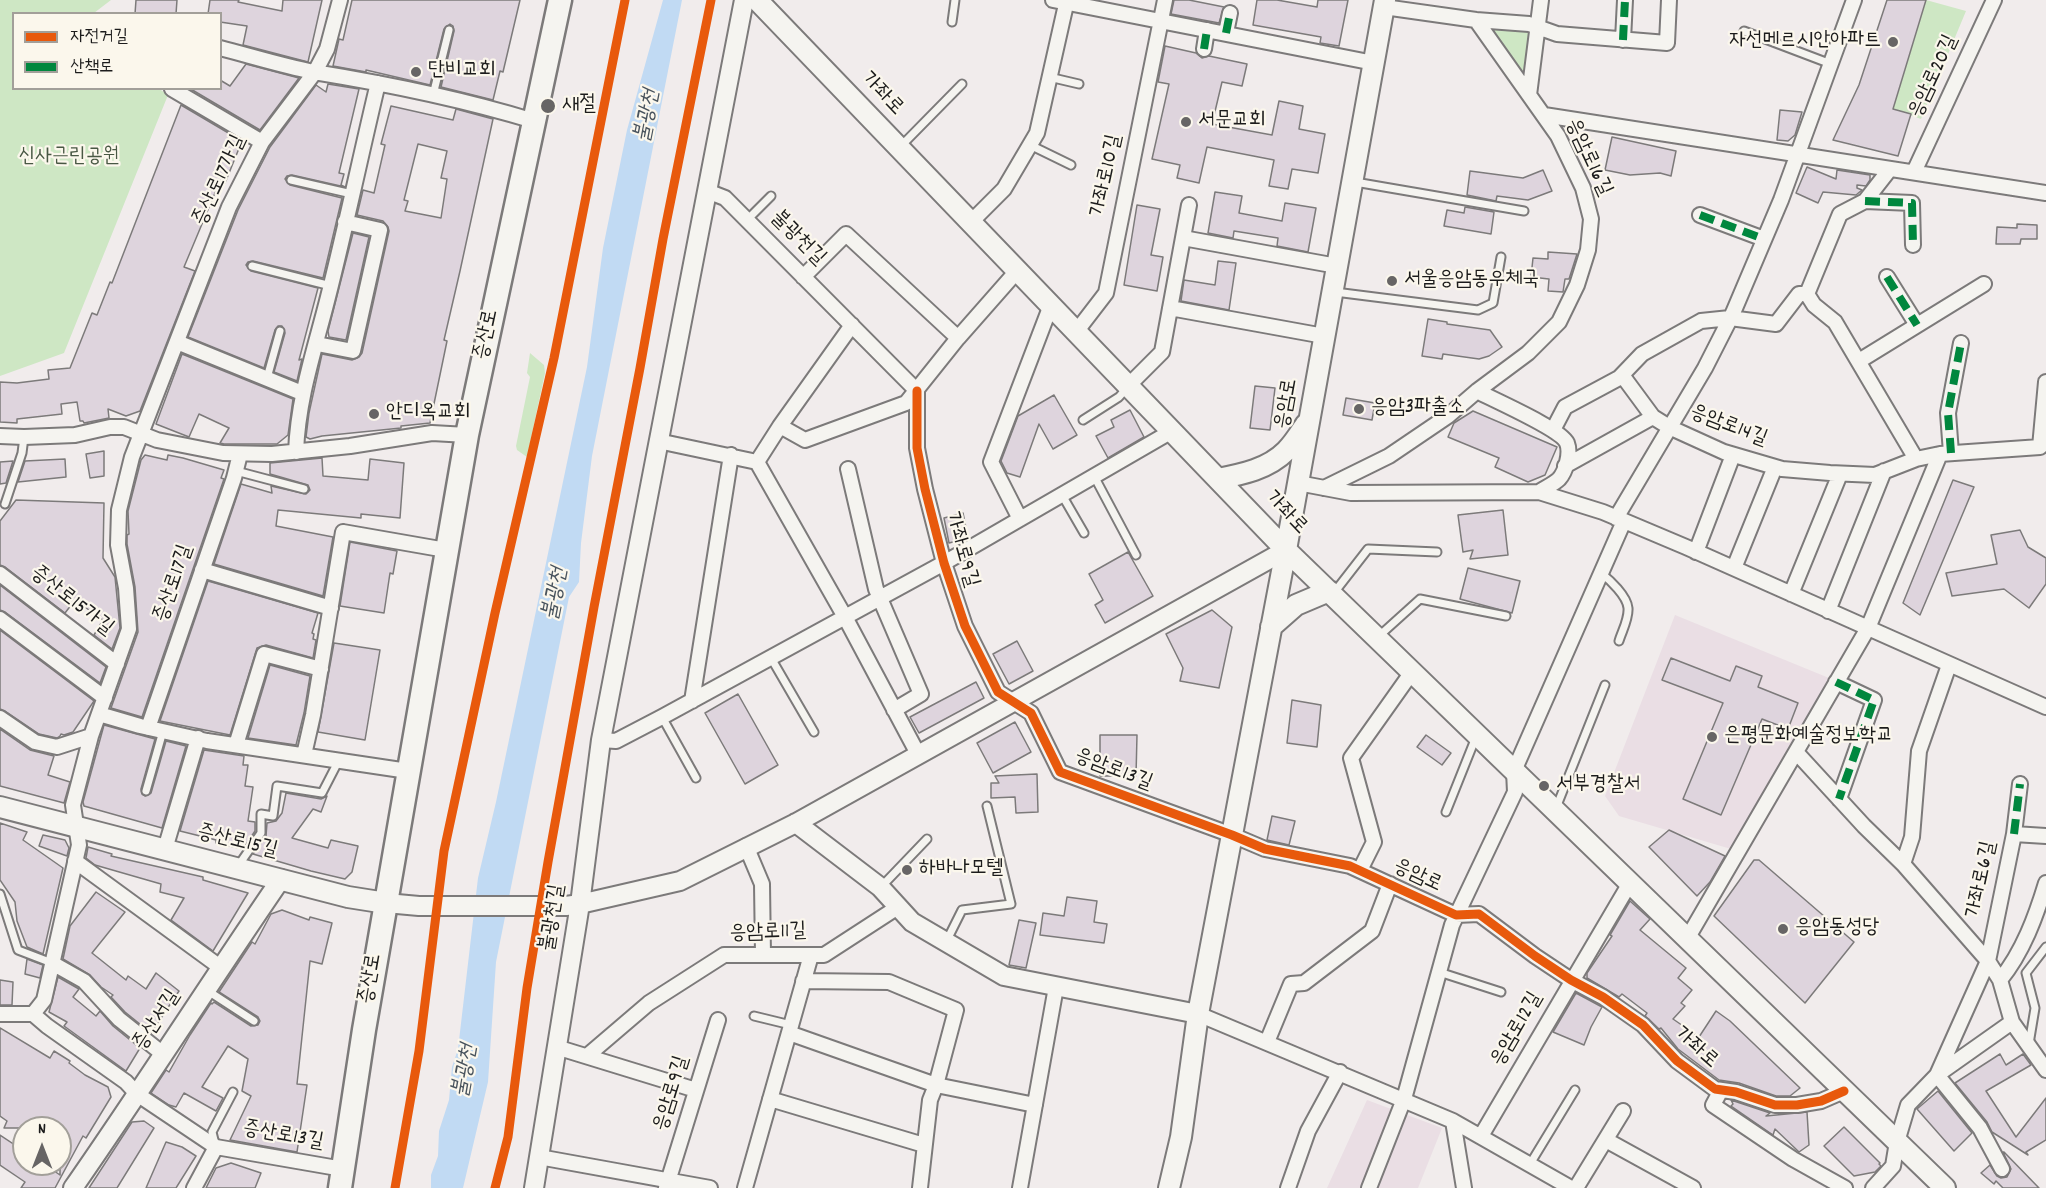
<!DOCTYPE html>
<meta charset="utf-8">
<style>
body{margin:0}
#map{position:relative;width:2046px;height:1188px;overflow:hidden;background:#f1ecec;font-family:Dekko,"Poor Story",sans-serif}
canvas{display:block}
.legend{position:absolute;left:12px;top:12px;width:210px;height:78px;box-sizing:border-box;background:#fbf7ec;border:2px solid #a29f99;margin:0;padding:8px 10px;list-style:none;font-size:18px;color:#1c1c1c}
.legend li{display:flex;align-items:center;gap:12px;height:30px}
.legend b{width:30px;border:2px solid #a29f99}
.north{position:absolute;left:12px;top:1116px;width:60px;height:60px;box-sizing:border-box;background:#fbf7ec;border:2px solid #a29f99;border-radius:50%;rotate:0deg;font-size:16px;font-weight:700;line-height:24px;text-align:center;color:#1c1c1c}
.north::after{content:'';display:block;margin:auto;width:21px;height:27px;background:#676565;clip-path:polygon(50% 0,100% 100%,50% 72%,0 100%)}
</style>
<div id="map">
<canvas width="2046" height="1188"></canvas>
<ul class="legend">
<li><b style="height:8px;background:#e8590c"></b>자전거길</li>
<li><b style="height:8px;background:#00873e"></b>산책로</li>
</ul>
<div class="north">N</div>
</div>
<script>
const c = document.querySelector('canvas').getContext('2d');
c.lineJoin = 'round';
function fill(path, color) { c.fillStyle = color; c.fill(path, 'evenodd'); }
function strokePath(path, color, width, dash) { c.strokeStyle = color; c.lineWidth = width; c.lineCap = dash ? 'butt' : 'round'; c.setLineDash(dash || []); c.stroke(path); }
function write(font, color, halo, rows, align = 'center') {
  c.font = font + ' Dekko,"Poor Story",sans-serif'; c.lineWidth = 4.5; c.setLineDash([]); c.textBaseline = 'middle'; c.strokeStyle = halo; c.fillStyle = color; for (const [text, x, y, turn = 0] of rows) {
    c.save(); c.translate(x, y); c.rotate((+turn || 0) * Math.PI / 180); c.textAlign = isNaN(turn) ? turn : align; if (halo) c.strokeText(text, 0, 0); c.fillText(text, 0, 0); c.restore();
  }
}
fill(new Path2D(`
 M1675 615 1829 678 1731 849 1619 816 1605 796Z
 M1367 1100 1442 1128 1418 1188H1327Z`), '#eadee4');
fill(new Path2D(`
 M0 0H111L94 13 14 14V88H158L168 95 64 353 0 376Z
 M1926 0 1966 11 1921 119 1893 109Z
 M1486 26 1534 31 1527 82Z
 M530 353 544 365 545 373 527 457 517 450 516 446 530 377 527 373Z`), '#cee7c4');
fill(new Path2D(`
 M663 0H682L592 456 581 543 579 582 569 597 496 962 488 1082 463 1188H431V1175L438 1156 439 1131 449 1100 452 1067 458 1049 478 878 496 802 587 367 603 248 627 130Z`), '#c1daf3');
const building = new Path2D(`
 M136 0H177L176 14H135Z
 M210 0H239L238 2 282 11 283 0H322L308 62 243 45 247 26 220 22V14H208Z
 M352 0H520L503 72 500 71 493 100 441 87 454 31 453 26 450 24 444 29 430 85 366 70V72L333 66 339 39 343 40Z
 M1174 0H1189L1224 7 1219 23 1171 14Z
 M1257 0H1277L1317 7 1318 0H1348L1339 46 1320 43 1321 37 1253 25Z
 M1887 0H1926L1893 109 1911 114 1898 156 1833 140 1859 85Z
 M1165 46 1196 53 1202 58 1209 56 1247 64 1242 86 1222 82 1212 124 1272 135 1279 101 1303 106 1299 129 1325 134 1318 173 1292 169 1288 189 1269 186 1274 160 1207 147 1199 183 1177 178 1180 165 1152 159 1169 84 1158 82Z
 M246 64 299 78 260 130 189 88H220V80L230 86Z
 M328 84 359 89 339 173 344 174 341 185 345 187 292 175 287 176 285 179 290 185 342 198 323 278 253 261 248 262 246 265 251 271 318 288 299 360 302 359 297 381 274 372 285 333 282 326H278L275 330 264 368 188 337 238 210 270 147 316 85 326 92Z
 M181 105 242 141 225 183 220 181 184 267 195 271 140 411 126 416 108 409 109 418 84 423 83 421H80L77 402 61 404 62 414 17 419V423L0 422V382L17 383 49 379 48 370 70 368 92 313 97 315 110 282 112 283Z
 M391 106 453 120 456 109 493 119 460 271 444 340 447 341 430 423 401 426V428L322 436 310 439 306 437 309 413 322 354 352 360 359 357 362 353 389 231 388 227 383 221 357 215 363 190 374 193 385 145 381 144ZM418 144 447 151 441 178 447 179 441 218 405 211 408 201 404 200Z
 M1780 110 1802 112 1795 135 1788 141 1777 140Z
 M1612 137 1676 151 1671 176 1660 173 1630 175 1605 170Z
 M1807 167 1836 179 1837 170 1870 175V180L1866 186 1857 185V188L1862 190 1856 195 1823 192 1818 203 1796 193Z
 M1543 170 1552 191 1528 200 1497 196 1496 201 1467 195 1470 171 1523 178Z
 M1215 192 1242 196 1239 213 1282 221 1285 203 1316 208 1308 252 1277 246 1278 238 1234 231 1233 238 1208 233Z
 M1137 205 1160 209 1151 255 1163 257 1157 291 1124 285Z
 M1465 207 1494 212 1491 234 1444 226 1447 210 1464 213Z
 M2017 224 2037 225V239H2021L2020 244H1996L1997 227 2017 228Z
 M353 233 369 237 346 340 329 337 328 331Z
 M1548 252 1577 254 1569 279H1565L1563 292 1548 291 1549 279 1531 277 1533 258 1548 259Z
 M1218 261 1236 263 1229 310 1181 301 1184 280 1215 285Z
 M1428 319 1447 322V324L1490 330 1502 347 1489 356 1479 359 1443 354 1442 359 1422 356Z
 M182 354 293 399 288 435 277 444H224L220 443 229 428 199 414 189 437 156 424Z
 M1255 386 1275 388 1270 430 1250 428Z
 M1054 395 1077 435 1053 449 1039 424 1020 477 1007 473 1001 461 1018 416Z
 M1346 398 1375 403 1372 420 1343 415Z
 M1130 410 1144 437 1108 458 1096 436 1114 427 1111 420Z
 M1473 411 1557 447 1545 475 1528 482 1495 467 1499 458 1448 437 1454 423Z
 M104 451V476L90 478 86 454Z
 M145 455 167 460 168 455 183 458 224 470 221 478 224 479 142 717 111 708 138 632 135 587 127 544V535L129 534 128 511 141 460Z
 M322 458 323 476 368 480 370 459 404 463 400 518 361 514V518L278 510 276 526 333 537 323 596 214 564 241 484 272 493 271 486 306 494 310 490 308 485 270 474V463Z
 M65 459 66 477 18 482 25 461Z
 M13 461 6 483 0 484V462Z
 M1953 480 1974 487 1920 615 1903 603Z
 M16 500 104 503 103 558 115 577 120 628 112 649 94 635 103 620 75 600 65 613 5 567 0 565V521Z
 M1503 510 1508 555 1470 559 1473 550 1463 552 1458 515Z
 M963 513 968 538 949 543 944 518Z
 M2020 530 2028 547 2046 558V584L2029 608 2004 589 1952 596 1946 573 1997 564 1991 535Z
 M350 542 397 551 393 574 390 573 384 613 340 606Z
 M1128 552 1153 596 1105 623 1095 605 1103 600 1089 574Z
 M1468 568 1520 581 1512 613 1460 599Z
 M208 581 318 613 312 633 314 634 313 639 316 640 313 658 266 645 257 648 230 735 160 721Z
 M0 585 106 667 100 683 5 612 0 610Z
 M1212 610 1232 627 1219 688 1180 681 1183 668 1166 634Z
 M0 630 94 701 73 732 64 735 61 734 60 736 57 738 39 734 5 711 0 709Z
 M1017 641 1033 671 1009 684 993 654Z
 M334 643 380 650 365 740 318 732Z
 M1671 658 1730 681 1736 666 1762 676 1758 687 1798 703 1788 729 1762 719 1721 815 1683 799 1723 703 1662 680Z
 M270 665 310 676 304 713 296 745 248 738Z
 M976 682 984 698 919 733 910 717Z
 M738 694 778 765 745 784 705 713Z
 M1292 700 1321 705 1317 747 1287 743Z
 M1015 722 1031 752 993 773 977 743Z
 M104 725 155 739 141 789 142 794 145 796 151 793 166 741 186 746 162 828 84 806 83 802Z
 M0 729 30 750 54 756 48 775 70 782 64 803 0 786Z
 M1100 735H1137L1136 776H1100Z
 M1426 735 1451 753 1442 765 1417 747Z
 M204 750 244 756 243 765H248L245 786 253 787 248 821 255 822V831L243 849 216 843V840L180 831Z
 M1037 774 1038 812 1016 813 1015 797 991 798V783H999L995 776Z
 M286 793 321 799 327 796 321 812 313 809 292 838 328 848 331 840 358 846 352 872 345 879 311 871 253 854 266 836 267 823 276 821 282 813Z
 M1272 816 1295 821 1289 845 1267 840Z
 M0 823 27 832 23 840 63 868 43 954 27 947 17 921 15 902 0 880Z
 M1669 830 1725 856 1710 882 1697 896 1649 847Z
 M43 835 65 840 69 848 67 856 39 846Z
 M88 847 112 854 111 856 203 877V880L248 893 213 951 171 920 184 898 160 892 161 884 95 865 86 858Z
 M1754 860H1759L1854 942 1805 1003 1714 916Z
 M96 892 125 912 92 953 126 980 128 976 146 989 156 973 179 991 151 1033 125 1012 111 997 113 995 101 987 90 975 63 959 70 926Z
 M1067 897 1097 901 1094 922 1107 924 1104 943 1040 935 1043 913 1064 916Z
 M1630 901 1650 919 1640 930 1686 968 1678 978 1692 990 1681 1003 1685 1006 1673 1019 1699 1037 1716 1011 1730 1021 1800 1088 1790 1096H1776L1739 1083 1719 1080 1678 1049 1661 1028 1659 1029 1645 1016 1647 1013 1622 994 1619 997 1587 978V973L1612 936 1610 935Z
 M282 910 309 920 310 917 332 923 322 964 310 961 297 1084 307 1085 297 1152 230 1140 251 1096 242 1091 248 1059 228 1046 202 1087 223 1098 216 1111 184 1093 176 1107 169 1105 151 1093 166 1070 169 1072 190 1035 211 1003 212 1004 214 1002 251 1026 258 1025 260 1021 258 1017 219 992 252 942 255 944 271 914Z
 M1019 920 1036 923 1026 968 1009 965Z
 M27 959 43 965 40 978 25 974Z
 M58 977 79 989 73 997 96 1016 100 1011 113 1026 140 1048 126 1071 64 1026 67 1022 49 1012Z
 M0 980 13 982 12 1005H0Z
 M1576 993 1602 1007 1591 1027 1584 1045 1553 1032Z
 M0 1028 50 1058 54 1051 70 1061 69 1063 85 1075 108 1087 111 1097 86 1138 83 1136 55 1188H21L25 1182 0 1165V1135L24 1151V1164H44L60 1175V1128H4L7 1121 0 1116Z
 M2000 1054 2006 1065 2023 1054 2031 1065 1986 1091 2016 1137 2046 1098V1140L2026 1152 2028 1155 1992 1132 1987 1122 1955 1083Z
 M1938 1091 1972 1133 1954 1151 1917 1109Z
 M1731 1100 1770 1113 1766 1116 1807 1112 1809 1145 1799 1152 1775 1129 1773 1135 1731 1106 1733 1104Z
 M144 1121 154 1128 117 1188H89L132 1122Z
 M1844 1127 1880 1163 1879 1164 1881 1166 1875 1172 1854 1176 1824 1146Z
 M166 1142 182 1147 196 1156 176 1188H146Z
 M2003 1152H2004L2039 1188H2003L1996 1181 1994 1184 1981 1173 1990 1165 1997 1176 2001 1178 2007 1177 2011 1169Z
 M231 1163 261 1173 255 1188H206L216 1168Z`);
fill(building, '#ded4dd');
strokePath(building, '#7c7a7a', 1.5);
const service = new Path2D(`
 M952 22 955 0
 M1744 31 1831 64
 M1049 77 1079 84
 M433 95 449 30
 M1030 145 1071 165
 M901 146 962 84
 M291 180 352 194
 M1355 182 1524 211
 M747 220 771 196
 M252 266 331 286
 M1335 292 1478 310 1493 303 1501 257
 M267 378 280 331
 M1083 420 1119 397 1126 389
 M236 471 304 489
 M1094 476 1136 555
 M1062 495 1084 533
 M5 504 22 453 24 437
 M1601 573C1610 580 1627 596 1628 608 1629 619 1622 631 1619 641
 M1333 594 1368 549 1437 552
 M1379 636 1420 599 1506 616
 M771 658 814 732
 M662 717 696 778
 M146 791 163 731
 M1556 808 1605 685
 M1446 812 1476 737
 M238 866 261 833V814L273 816 277 786 322 793 339 760
 M881 887 927 839
 M0 894 18 950 52 963
 M946 942 962 910 1011 904 987 806
 M1439 972 1501 992
 M208 991 254 1021
 M754 1016 791 1025
 M2029 1044 2035 1008 2026 973 2046 947
 M215 1144 212 1132 233 1092
 M1530 1164 1575 1090`);
const minor = new Path2D(`
 M1053 0 1374 63
 M1384 7 1476 20 1529 24 1557 34 1667 43 1669 0
 M1226 33 1230 13
 M1623 40 1625 0
 M220 48C251 56 283 66 314 72 388 84 462 99 534 121
 M1204 49 1207 30
 M172 89 262 142
 M1529 95 1541 0
 M1544 115 2046 193
 M1914 172 1994 0
 M707 191 725 198 917 391
 M1865 201 1912 203 1913 245
 M1700 215 1764 239
 M971 222 1004 189 1037 133 1067 0
 M1183 238 1337 266
 M803 277 846 234 958 338
 M1887 277 1917 325
 M1807 294 1814 305 1835 322 1916 459
 M1807 294 1840 214 1865 201 1890 169
 M1170 308 1324 336
 M1076 332 1106 293 1165 0
 M177 342 302 393
 M317 344 353 351 380 230 345 222
 M1859 361 1984 284
 M1622 375 1653 417 1669 427 1724 452 1782 469 1830 473 1875 475 1916 459 1940 454 2040 447 2046 382
 M1128 386 1162 352 1189 205
 M917 391V448L925 489 944 563 965 626 998 692 1031 713 1060 772 1232 835 1265 849 1350 866 1456 915 1479 914 1535 956 1571 980 1603 997 1643 1025 1677 1061 1715 1089 1736 1092 1775 1105H1797L1821 1101 1844 1091
 M1477 391C1494 400 1561 429 1567 443 1571 453 1566 471 1559 479 1554 484 1545 488 1539 492
 M780 426 805 440 906 403 958 338 1017 271
 M1553 430 1565 407 1619 378 1642 354 1701 321 1730 318 1776 324 1799 294H1807
 M0 436 24 437 75 435 110 427H124L157 440 223 453 272 454 350 446 432 433 467 435
 M658 441 757 462
 M296 452C298 397 315 349 328 297 346 226 361 154 378 83
 M1951 453 1948 413 1961 343
 M757 462 845 617 918 754
 M757 462 780 426 852 325
 M1565 466 1653 417
 M848 469 876 589 921 694 894 710
 M1298 483 1351 493 1539 492 1603 512 1686 547 2046 707
 M1324 488 1389 456 1448 416 1477 391 1528 353 1559 322 1577 285 1588 250 1591 219 1583 188 1558 136 1476 20
 M1616 518 1705 368 1733 313 1781 200 1854 0
 M1020 519 991 462 1051 305
 M1696 552 1733 455
 M1734 568 1775 467
 M202 570 331 608
 M0 574 117 664
 M1791 594 1840 474
 M1828 611 1884 471
 M0 619 105 698
 M1836 682 1874 700 1839 799
 M692 701 731 455
 M99 714 140 726 207 741 408 771
 M0 718 35 742 57 747 91 736
 M148 728 234 478 240 454
 M601 740 616 741 662 717 944 563 1172 431
 M236 745 264 654 321 669
 M1796 752 1864 826 1903 864 1988 961 2000 980 2012 1022 2046 1070
 M304 755 313 715 343 532 446 550
 M2014 834 2046 836
 M746 846 762 884 763 955
 M165 849 198 738
 M75 861 220 967
 M1903 864 1912 837 1919 751 1949 665
 M1360 870 1374 842 1351 758 1412 672
 M1687 939 1868 628 1940 454
 M52 963 84 981 119 1019 163 1054
 M2000 980C2023 952 2036 916 2046 883
 M803 981 889 982 956 1010 936 1085 930 1100 920 1188
 M0 1014H33L47 1026 126 1082 137 1094 216 1147 343 1169
 M33 1014 44 1000 79 845 73 805 91 736 129 629 126 588 118 545 119 510 132 457 229 207 262 142 315 72 327 49 340 0
 M1198 1014 1453 1121 1571 1188
 M789 1033 936 1085 1035 1105
 M1267 1042 1291 984 1304 983 1372 931 1390 884
 M556 1047 696 1090
 M587 1056 649 1003 724 955H824L898 907
 M1721 1090 1713 1105 1793 1159 1845 1188
 M770 1099 924 1145
 M1453 1121 1464 1188
 M1481 1136 1630 883
 M1606 1140 1693 1188
 M539 1157 710 1188
 M2002 1169 1980 1128 1937 1075 1988 961 2014 834 2020 784
 M194 1188 216 1147
 M666 1188 718 1020
 M745 1188 811 955
 M1020 1188 1056 987
 M1288 1188 1308 1131 1340 1072
 M1369 1188 1404 1099 1452 925 1515 792 1514 771 1624 521
 M1576 1188 1623 1111
 M1873 1188 1893 1166 1897 1142 1908 1105 1937 1075 2012 1022`);
const tertiary = new Path2D(`
 M796 823 880 887 912 922 1004 976 1198 1014
 M386 903 419 906H566L580 904 680 881 796 823 1286 550
 M73 1188C144 1086 211 981 281 879
 M534 1188 580 904 601 740 744 0`);
const secondary = new Path2D(`
 M757 0 1286 550 1945 1188
 M1218 479C1243 474 1268 469 1286 451 1294 443 1300 433 1306 424
 M1271 627 1296 605 1329 591
 M0 807 348 897 386 903
 M1169 1188 1181 1137 1198 1014 1286 550 1385 0`);
const primary = new Path2D(`
 M340 1188 364 1030 467 435 560 0`);
strokePath(service, '#7c7a7a', 11);
strokePath(minor, '#7c7a7a', 18);
strokePath(tertiary, '#7c7a7a', 22);
strokePath(secondary, '#7c7a7a', 24);
strokePath(primary, '#7c7a7a', 27);
strokePath(service, '#f5f4f0', 7);
strokePath(minor, '#f5f4f0', 14);
strokePath(tertiary, '#f5f4f0', 18);
strokePath(secondary, '#f5f4f0', 20);
strokePath(primary, '#f5f4f0', 22);
strokePath(new Path2D(`
 M1226 33 1230 13
 M1623 40 1625 0
 M1204 49 1207 30
 M1865 201 1912 203 1913 245
 M1700 215 1764 239
 M1887 277 1917 325
 M1951 453 1948 413 1961 343
 M1836 682 1874 700 1839 799
 M2014 834 2020 784`), '#00873e', 8, [15, 8]);
strokePath(new Path2D(`
 M917 391V448L925 489 944 563 965 626 998 692 1031 713 1060 772 1232 835 1265 849 1350 866 1456 915 1479 914 1535 956 1571 980 1603 997 1643 1025 1677 1061 1715 1089 1736 1092 1775 1105H1797L1821 1101 1844 1091
 M395 1188 419 1051 444 851 495 613 554 358 625 0
 M495 1188 508 1137 527 988 548 862 594 607 640 368 663 239 711 0`), '#e8590c', 9);
for (const [x, y, r, color] of [
 [1893,42,6,"#676565"],
 [416,72,6,"#676565"],
 [548,106,8,"#676565"],
 [1186,122,6,"#676565"],
 [1392,281,6,"#676565"],
 [1359,409,6,"#676565"],
 [374,414,6,"#676565"],
 [1712,737,6,"#676565"],
 [1544,786,6,"#676565"],
 [907,870,6,"#676565"],
 [1783,929,6,"#676565"]
]) { const dot = new Path2D(); dot.arc(x, y, r, 0, 2 * Math.PI); c.fillStyle = color; c.fill(dot); strokePath(dot, '#fbf7ec', 2); }
write('21px', '#1c1c1c', '#fbf7ec', [
 ["자선메르시안아파트",1881,42,"right"],
 ["단비교회",428,72],
 ["새절",562,106],
 ["서문교회",1198,122],
 ["서울응암동우체국",1404,281],
 ["응암3파출소",1371,409],
 ["안디옥교회",386,414],
 ["은평문화예술정보학교",1724,737],
 ["서부경찰서",1556,786],
 ["하바나모텔",919,870],
 ["응암동성당",1795,929]
], 'left');
write('21px', '#1c1c1c', '#fbf7ec', [
 ["응암로20길",1935,77,-65],
 ["가좌로",881,95,46],
 ["응암로16길",1587,158,65],
 ["가좌로10길",1108,176,-78],
 ["증산로17가길",221,181,-65],
 ["불광천길",797,239,45],
 ["증산로",488,335,-78],
 ["응암로",1288,404,-80],
 ["응암로14길",1728,427,21],
 ["가좌로",1285,514,46],
 ["가좌로9길",960,550,74],
 ["증산로17길",175,584,-71],
 ["증산로15가길",71,602,38],
 ["응암로13길",1113,771,21],
 ["증산로15길",237,843,14],
 ["응암로",1417,877,25],
 ["가좌로6길",1983,880,-78],
 ["불광천길",554,918,-81],
 ["응암로11길",768,934,-2],
 ["증산로",372,979,-80],
 ["증산서길",158,1021,-57],
 ["응암로12길",1518,1030,-60],
 ["가좌로",1695,1049,41],
 ["응암로9길",673,1094,-73],
 ["증산로13길",283,1137,10]
]);
write('21px', '#495844', '#fbf7ec', [
 ["신사근린공원",69,158]
]);
write('italic 22px', '#48535d', '#fbf7ec', [
 ["불광천",649,116,-79],
 ["불광천",557,594,-79],
 ["불광천",467,1071,-80]
]);
</script>
